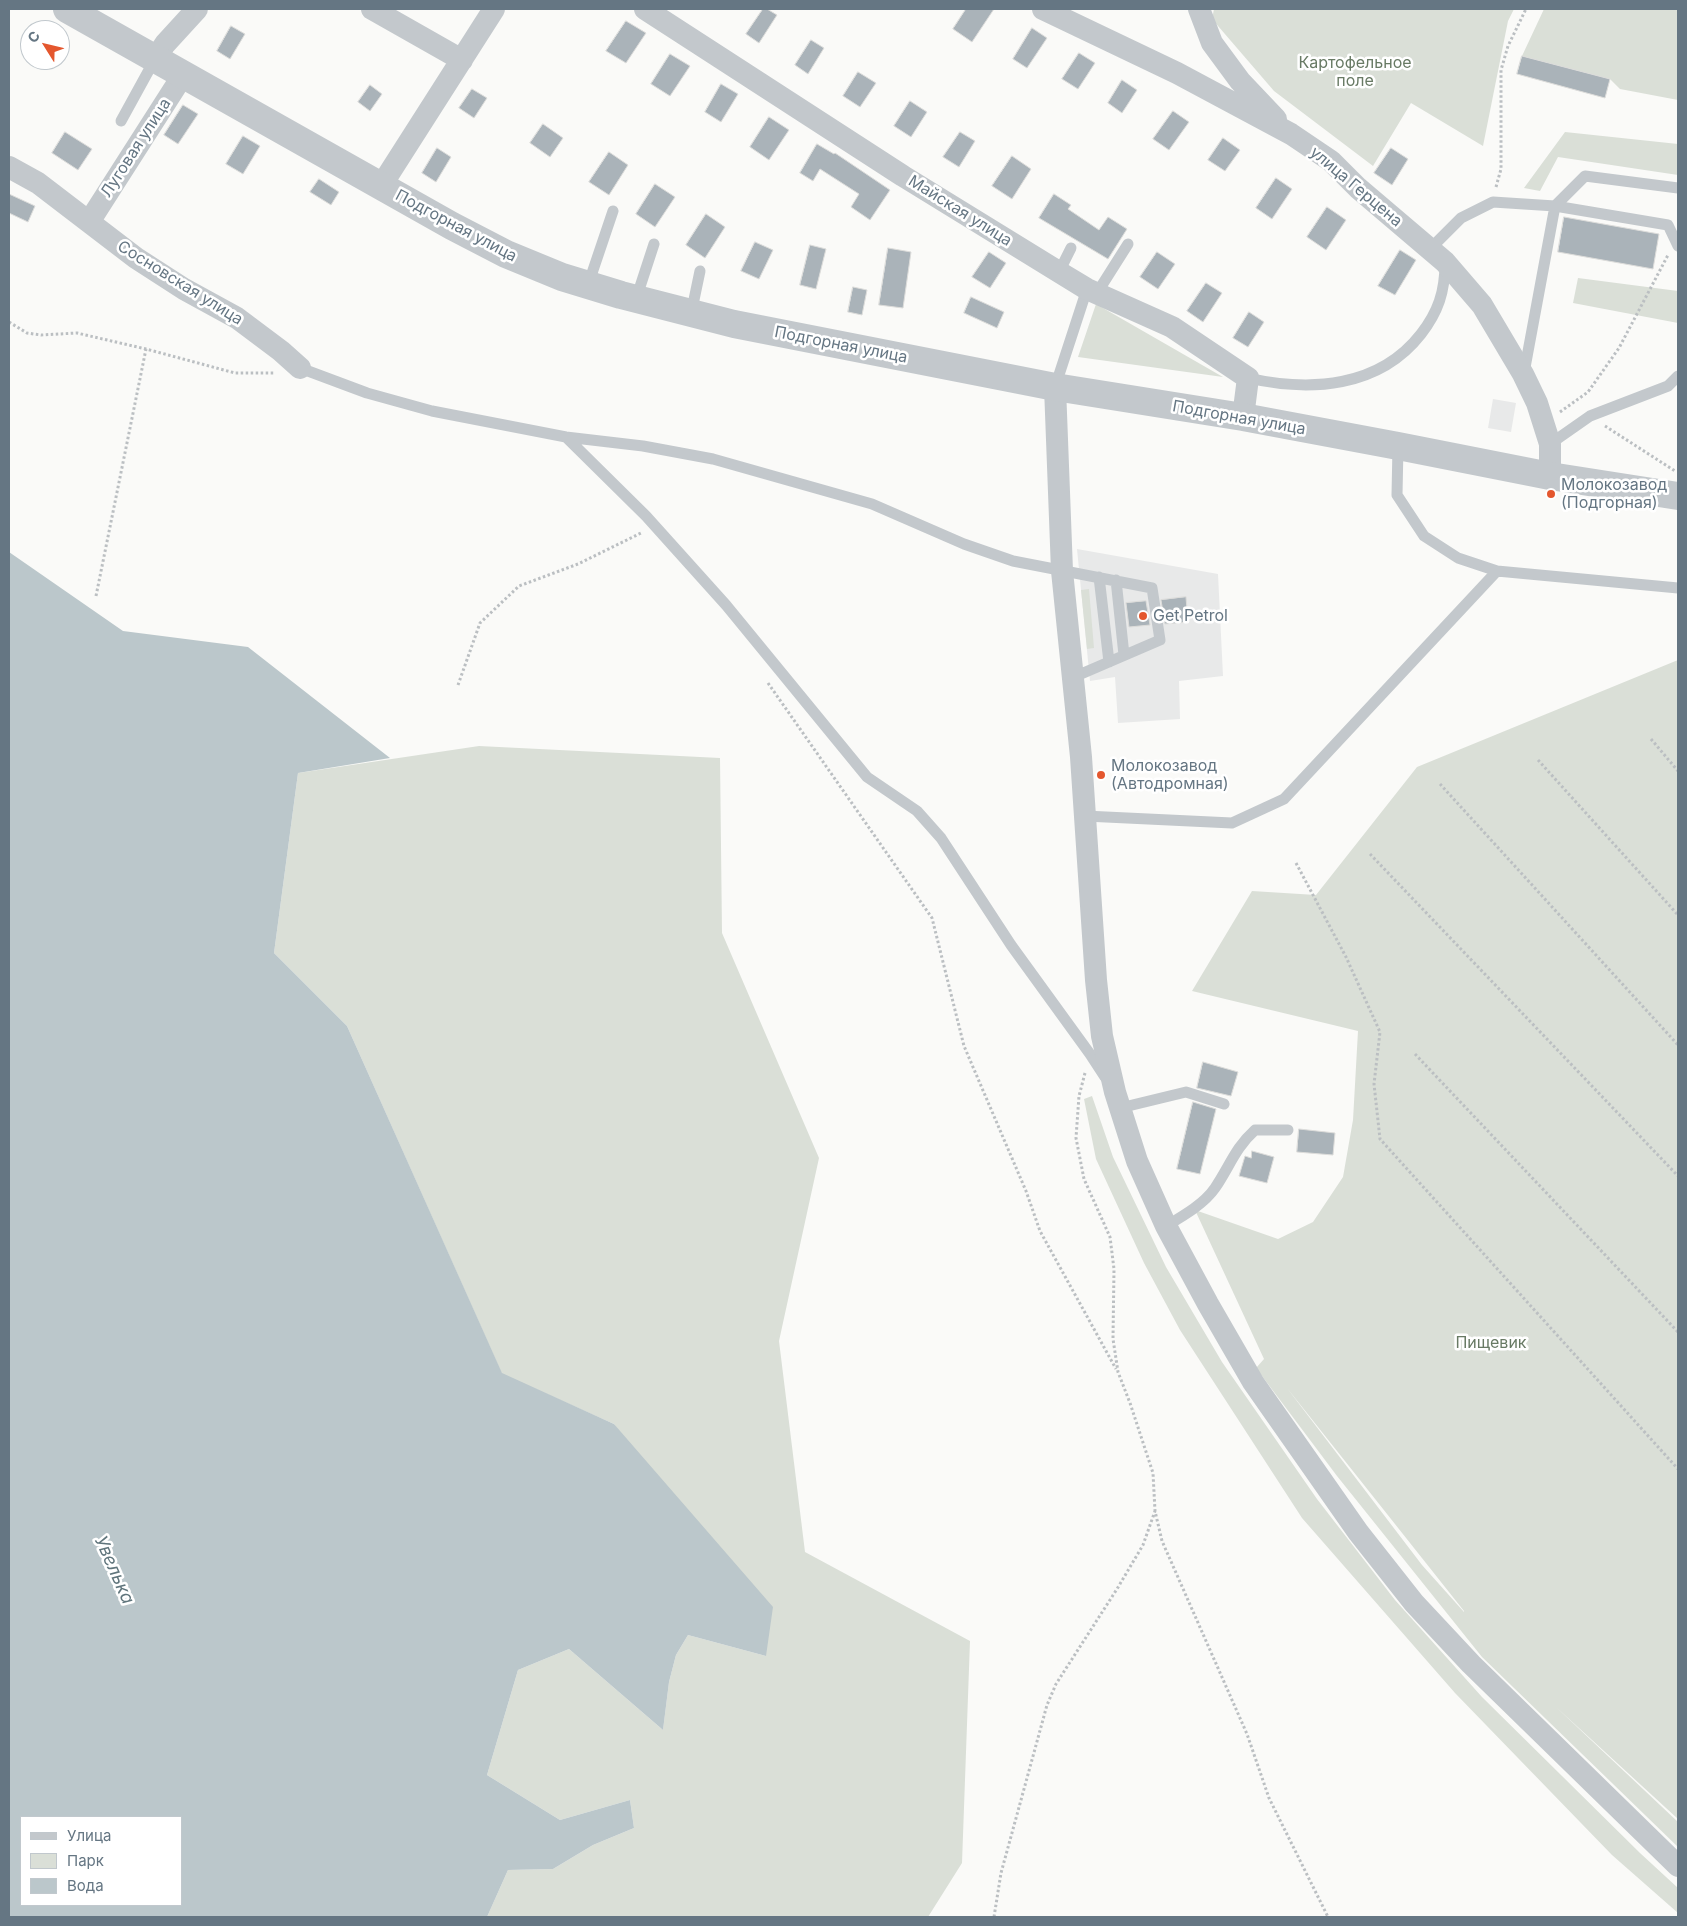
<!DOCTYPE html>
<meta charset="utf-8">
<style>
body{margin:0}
#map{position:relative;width:1687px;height:1926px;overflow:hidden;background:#fafaf8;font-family:Inter,sans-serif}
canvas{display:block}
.frame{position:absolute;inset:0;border:10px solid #657683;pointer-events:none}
.legend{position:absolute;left:20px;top:1816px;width:162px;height:90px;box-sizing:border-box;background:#fff;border:1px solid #c1c8cd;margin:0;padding:6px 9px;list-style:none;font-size:15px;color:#657683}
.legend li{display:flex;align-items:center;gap:10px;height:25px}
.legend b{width:25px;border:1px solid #c1c8cd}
.north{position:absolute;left:20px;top:20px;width:50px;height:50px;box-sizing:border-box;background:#fff;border:1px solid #c1c8cd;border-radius:50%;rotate:306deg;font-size:14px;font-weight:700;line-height:20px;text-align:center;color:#657683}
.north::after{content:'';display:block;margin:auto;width:18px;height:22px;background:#e4572e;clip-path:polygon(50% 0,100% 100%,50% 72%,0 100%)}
</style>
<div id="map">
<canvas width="1687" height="1926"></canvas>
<div class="frame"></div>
<ul class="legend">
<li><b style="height:6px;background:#c3c8cc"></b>Улица</li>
<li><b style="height:14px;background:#dadfd7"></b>Парк</li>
<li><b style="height:14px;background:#bbc7cb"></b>Вода</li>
</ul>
<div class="north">С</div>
</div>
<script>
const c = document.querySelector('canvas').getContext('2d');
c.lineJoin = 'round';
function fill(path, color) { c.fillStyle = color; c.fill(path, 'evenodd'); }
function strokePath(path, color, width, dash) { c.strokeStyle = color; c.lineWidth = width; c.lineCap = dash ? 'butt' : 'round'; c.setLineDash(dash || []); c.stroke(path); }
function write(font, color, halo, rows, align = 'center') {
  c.font = font + ' Inter,sans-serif'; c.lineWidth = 5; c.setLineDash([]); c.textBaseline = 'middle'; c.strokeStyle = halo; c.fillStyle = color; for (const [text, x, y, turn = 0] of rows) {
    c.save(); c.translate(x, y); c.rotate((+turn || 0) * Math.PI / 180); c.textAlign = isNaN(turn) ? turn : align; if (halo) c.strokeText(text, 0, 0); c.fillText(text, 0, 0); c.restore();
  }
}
fill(new Path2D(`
 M1493 399 1516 403 1511 432 1488 428Z
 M1077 549 1218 574 1223 676 1179 681 1180 719 1118 723 1115 677 1090 681Z`), '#e8e9e9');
fill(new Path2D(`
 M1214 9H1514L1508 21 1483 146 1411 103 1373 166 1274 91 1212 19Z
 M1544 9H1678V100L1620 89 1610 79 1522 56Z
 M1565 132 1678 144V175L1558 157 1540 191 1524 188Z
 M1578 278 1678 291V323L1573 303Z
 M1096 304 1223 377 1078 357Z
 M1089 589 1094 648 1087 649 1081 590Z
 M1678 660V1819L1556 1707 1678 1822V1847L1482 1657 1337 1476 1256 1368 1264 1359 1195 1210 1278 1239 1313 1222 1343 1177 1353 1120 1358 1031 1192 991 1252 891 1316 895 1417 767ZM1287 1388 1464 1611V1612L1422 1565Z
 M479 746 720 758 722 933 819 1158 779 1341 805 1552 970 1641 962 1863 928 1917H487L508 1870 553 1869 593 1845 634 1828 630 1800 560 1820 487 1775 518 1670 569 1649 663 1730 669 1682 676 1655 688 1635 766 1656 614 1424 502 1374 347 1026 274 953 298 773Z
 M1092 1096 1113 1157 1166 1267 1222 1362 1317 1499 1395 1600 1482 1697 1640 1853 1678 1888V1913L1612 1855 1455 1693 1302 1518 1180 1330 1144 1263 1096 1159 1084 1099Z`), '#dadfd7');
fill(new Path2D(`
 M9 552 123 631 248 647 390 758 298 773 274 953 347 1026 502 1373 614 1424 773 1607 766 1656 688 1635 676 1655 669 1682 663 1730 569 1649 518 1670 487 1775 560 1820 630 1800 634 1828 593 1845 553 1869 508 1870 487 1917H9ZM21 1817H181V1905H21Z`), '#bbc7cb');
const building = new Path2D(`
 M763 9H767L777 15 759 43 746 34Z
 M966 9H994L972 42 953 29Z
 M626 21 646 33 626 63 606 51Z
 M231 26 245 34 230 59 217 51Z
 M1032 28 1047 38 1027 68 1013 59Z
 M811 40 824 48 808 74 795 65Z
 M1079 53 1095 63 1078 89 1062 79Z
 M670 54 690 66 670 96 651 84Z
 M1522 56 1610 79 1605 98 1517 74Z
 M858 72 876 83 860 107 843 96Z
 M1122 80 1137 90 1122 113 1108 103Z
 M721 84 738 94 721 122 705 112Z
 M370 85 382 94 370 111 358 102Z
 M472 89 487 98 474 118 459 108Z
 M910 101 927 112 911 137 894 126Z
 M183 105 198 114 178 144 164 135Z
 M1173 111 1189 122 1169 150 1153 139Z
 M769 117 789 130 769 160 750 147Z
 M543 124 563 138 550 157 530 143Z
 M65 132 92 149 78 170 52 153Z
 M960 132 975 141 959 167 943 157Z
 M243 136 260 146 243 174 226 164Z
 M1223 138 1240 150 1225 171 1208 160Z
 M817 144 834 154 835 153 890 190 870 220 851 207 859 194 820 169 813 181 800 173Z
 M437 148 451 157 436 182 422 173Z
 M1391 148 1408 159 1392 185 1374 173Z
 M609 152 628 165 609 195 589 182Z
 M1012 156 1031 169 1012 199 992 186Z
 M1276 178 1292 189 1272 219 1256 208Z
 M319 179 339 192 331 205 310 192Z
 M655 184 675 197 655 227 636 214Z
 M9 194 35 206 28 222 9 213Z
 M1054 194 1071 205 1068 209 1099 230 1108 217 1127 229 1108 259 1039 218Z
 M1327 207 1346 220 1326 250 1307 237Z
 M706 214 725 227 705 258 686 245Z
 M1564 217 1659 234 1653 269 1558 252Z
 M755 242 773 250 759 279 741 271Z
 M810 245 826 249 816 289 800 285Z
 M888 248 911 252 903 308 879 305Z
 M1400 250 1416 260 1395 295 1378 286Z
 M989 252 1006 263 990 288 972 277Z
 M1157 252 1175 264 1158 289 1140 277Z
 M1206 283 1222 293 1203 322 1187 311Z
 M853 287 867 290 862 315 848 312Z
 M971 297 1004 312 997 328 964 313Z
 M1249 312 1264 322 1248 347 1233 338Z
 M1186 597 1188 622 1165 624 1161 600Z
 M1146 601 1150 625 1129 627 1126 603Z
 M1203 1062 1238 1072 1231 1096 1197 1088Z
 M1193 1102 1216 1109 1200 1174 1177 1169Z
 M1299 1129 1335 1133 1333 1155 1297 1152Z
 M1252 1151 1274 1157 1267 1183 1239 1176 1245 1156 1251 1158Z`);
fill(building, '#aab3b9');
strokePath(building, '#dcdcda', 1);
strokePath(new Path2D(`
 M1496 187 1501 169V70L1508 46 1526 9
 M9 322 27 333 41 335 77 333 146 349 235 373H275
 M1560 412 1588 392 1619 348 1668 255
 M1605 426 1675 471
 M96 596 146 349
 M768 683 932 918 964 1046 1026 1191 1040 1231 1116 1369
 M458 685 480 623 519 586 578 564 641 533
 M1651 739 1678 771
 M1538 760 1678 915
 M1440 784 1678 1045
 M1370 854 1678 1176
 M1296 863 1346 957 1380 1032 1374 1084 1380 1139 1678 1469
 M1415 1054 1678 1332
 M1085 1073 1079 1096 1076 1138 1084 1179 1110 1237 1114 1269 1113 1339 1118 1372 1130 1403 1153 1473 1155 1511 1162 1541 1247 1734 1269 1798 1328 1917
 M994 1917 1001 1873 1047 1705 1056 1684 1117 1589 1143 1545 1155 1511`), '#bbbfc2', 3, [2.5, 2.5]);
strokePath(new Path2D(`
 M121 121 155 59
 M1430 249 1461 218 1493 202 1555 206 1585 176 1678 188
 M1059 272 1071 248
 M588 285 613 211
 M1097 293 1128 244
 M636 299 654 244
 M691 314 700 271
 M300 368 367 393 432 411 566 437 643 446 713 459 872 504 964 544 1013 561 1152 588 1160 640 1074 677
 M1524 373 1555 206 1668 225 1678 246
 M1248 378C1310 392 1379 388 1421 334 1438 312 1445 292 1445 263
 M1055 387 1087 289
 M566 437 646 516 726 605 867 777 917 811 941 838 1011 945 1090 1054 1105 1077
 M1550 444 1590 416 1668 386 1678 376
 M1398 446 1397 495 1424 536 1458 558 1497 571 1678 588
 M1099 577 1109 662
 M1116 580 1124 655
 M1085 816 1232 823 1284 799 1497 571
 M1120 1108 1186 1092 1224 1104
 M1166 1226C1183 1216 1204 1204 1215 1188 1230 1166 1235 1148 1255 1130H1288`), '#c3c8cc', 11);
strokePath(new Path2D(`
 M372 9 462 60
 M645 9 903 176 1059 272 1087 289 1172 327 1248 378 1243 417
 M1043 9 1177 73 1291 134 1331 161 1358 188 1445 262 1482 305 1523 374 1537 403 1550 444V476
 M1199 9 1212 43 1240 81 1276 119
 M155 59 165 44 197 9
 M9 167 38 183 136 258 184 289 237 318 281 351 300 368
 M381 186 494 9
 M89 222 183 75
 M1055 387 1062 571 1081 757 1096 980 1102 1036 1115 1092 1137 1161 1166 1226 1208 1304 1253 1382 1358 1532 1414 1603 1471 1664 1678 1866`), '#c3c8cc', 22);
strokePath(new Path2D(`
 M67 9 452 226 506 254 562 277 621 295 734 324 1055 387 1243 417 1398 446 1550 476 1678 496`), '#c3c8cc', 28);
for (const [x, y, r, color] of [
 [1551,494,5,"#e4572e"],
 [1143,616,5,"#e4572e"],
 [1101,775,5,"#e4572e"]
]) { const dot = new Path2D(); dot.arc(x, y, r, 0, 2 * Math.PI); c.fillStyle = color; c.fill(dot); strokePath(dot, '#fff', 2); }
write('16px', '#687a64', '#fff', [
 ["Картофельное",1355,63],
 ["поле",1355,81],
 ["Пищевик",1491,1343]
]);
write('16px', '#657683', '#fff', [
 ["Луговая улица",136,148,-57],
 ["улица Герцена",1356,187,40],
 ["Майская улица",960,211,32],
 ["Подгорная улица",456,226,28],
 ["Сосновская улица",180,283,32],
 ["Подгорная улица",841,345,11],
 ["Подгорная улица",1239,418,10]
]);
write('16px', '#657683', '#fff', [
 ["Молокозавод",1561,485],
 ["(Подгорная)",1561,503],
 ["Get Petrol",1153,616],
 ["Молокозавод",1111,766],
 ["(Автодромная)",1111,784]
], 'left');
write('italic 18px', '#60757c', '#fff', [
 ["Увелька",114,1570,66]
]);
</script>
